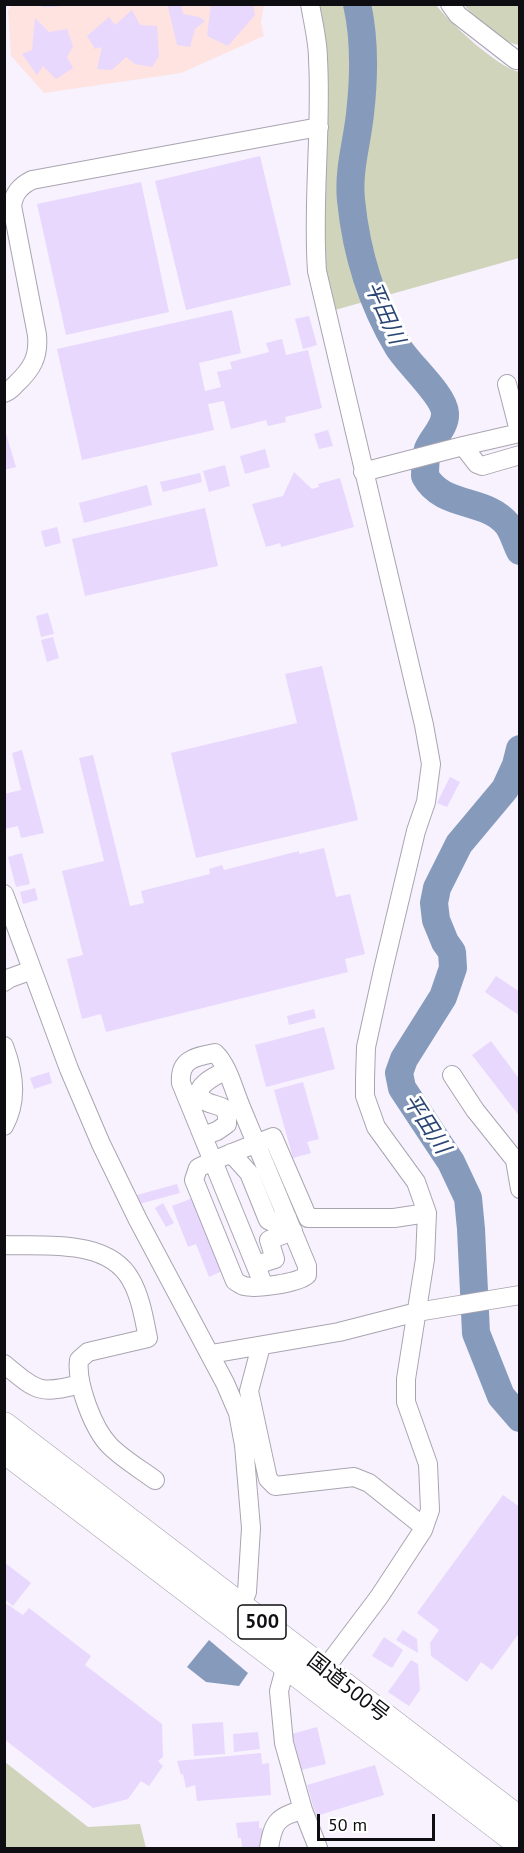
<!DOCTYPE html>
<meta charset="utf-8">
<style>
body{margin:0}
#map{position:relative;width:524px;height:1853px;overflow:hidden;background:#f7f2fe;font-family:"PT Sans",sans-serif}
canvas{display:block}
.frame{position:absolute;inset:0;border:6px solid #0e0d11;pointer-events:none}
.scale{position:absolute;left:317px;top:1814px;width:118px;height:27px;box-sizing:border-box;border:3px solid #0e0d11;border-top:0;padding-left:8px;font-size:18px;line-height:21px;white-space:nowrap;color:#0e0d11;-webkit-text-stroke:4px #fff;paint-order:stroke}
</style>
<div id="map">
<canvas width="524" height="1853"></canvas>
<div class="frame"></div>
<div class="scale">50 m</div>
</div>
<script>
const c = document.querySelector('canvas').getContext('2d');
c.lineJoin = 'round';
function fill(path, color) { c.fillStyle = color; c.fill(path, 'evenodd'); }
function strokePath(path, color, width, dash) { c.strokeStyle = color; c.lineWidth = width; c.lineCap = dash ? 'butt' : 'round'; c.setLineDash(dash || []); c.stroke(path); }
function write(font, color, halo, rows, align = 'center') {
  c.font = font + ' "PT Sans","Noto Sans JP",sans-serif'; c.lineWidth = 6; c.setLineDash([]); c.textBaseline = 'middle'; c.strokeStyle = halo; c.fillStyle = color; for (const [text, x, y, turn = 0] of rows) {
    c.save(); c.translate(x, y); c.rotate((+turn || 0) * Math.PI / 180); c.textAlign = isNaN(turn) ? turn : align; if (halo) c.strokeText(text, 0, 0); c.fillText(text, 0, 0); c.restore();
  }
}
fill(new Path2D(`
 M12 4 264 5 261 22 264 36 181 73 44 93 11 56 8 11Z`), '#fee3e0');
fill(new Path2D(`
 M319 5H436C450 23 497 67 519 72V258L335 310 323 260 328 62Z
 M464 5H519V45C502 43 475 18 464 5Z
 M5 1762 88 1827 140 1824 146 1848H5Z`), '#d0d4bb');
fill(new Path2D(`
 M209 1640 248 1673 239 1686 206 1682 187 1667Z`), '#869bbc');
strokePath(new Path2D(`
 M357 4C365 39 364 79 360 114 357 143 348 170 351 200 356 251 372 303 398 347 409 365 444 395 445 413 446 427 433 437 428 449 425 458 425 467 425 476 443 509 486 497 508 525 513 532 516 543 520 551
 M520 749 516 765 505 789 459 844 437 888 434 903 436 920 445 942 452 952 453 968 443 997 404 1059 399 1073 402 1088 451 1162 468 1198 471 1229 476 1333 501 1396 520 1418`), '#869bbc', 28);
fill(new Path2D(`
 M42 4H59L57 7H42Z
 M172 4H181L183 14 199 17 205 21 195 29 190 47 177 45 168 7Z
 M211 4H253L255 15 228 46 207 36Z
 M132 10 140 25 157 26 159 56 152 67 135 64 126 57 112 70 97 69 102 47 95 49 87 36 109 17 115 25Z
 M35 18 49 32 67 29 73 46 67 57 73 68 56 79 43 66 37 75 22 54 32 50Z
 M260 156 291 285 186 310 155 181Z
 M141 182 169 312 66 335 37 204Z
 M232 310 241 353 199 363 205 391 221 387 217 372 232 369 230 362 269 352 266 343 282 339 286 355 308 350 322 408 285 417 286 422 268 426 266 420 231 429 224 401 208 404 214 430 82 460 57 349Z
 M309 316 317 345 303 349 295 319Z
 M4 427 16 467 4 470Z
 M328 430 333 446 319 449 314 434Z
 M265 449 270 467 245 474 240 456Z
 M225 465 230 486 209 492 203 471Z
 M294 472 312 489 319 487 318 484 340 478 354 527 281 547 280 543 266 547 252 504 283 496Z
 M200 473 202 482 163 492 160 482Z
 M147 485 152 505 84 523 79 503Z
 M205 508 218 566 85 596 72 539Z
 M57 527 61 543 45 547 41 531Z
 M48 613 54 634 41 637 36 616Z
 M53 637 59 658 47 662 41 640Z
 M322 666 358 820 196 858 171 753 297 723 285 674Z
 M22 750 44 833 21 838 18 826 4 829V794L21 790 12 753Z
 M93 755 130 906 144 903 141 891 210 874 209 869 222 865 224 870 299 851V854L324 848 336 897 350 894 365 954 345 959 348 972 106 1032 101 1014 82 1019 67 959 83 955 62 871 104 861 79 758Z
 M450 777 460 782 447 807 437 803Z
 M22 853 30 884 16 887 8 857Z
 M35 888 38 900 23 904 20 892Z
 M496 976 520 992V1016L485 992Z
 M314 1009 316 1018 289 1025 287 1016Z
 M324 1027 335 1069 266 1087 255 1045Z
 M491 1041 520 1080V1117L472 1055Z
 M49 1072 52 1083 34 1089 30 1078Z
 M303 1082 319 1139 307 1142 311 1153 293 1158 274 1090Z
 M177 1184 180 1193 139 1204 137 1195Z
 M193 1198 222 1271 209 1277 196 1244 188 1247 172 1206Z
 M163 1203 174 1223 166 1227 155 1208Z
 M503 1495 520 1507V1632L492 1670 481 1662 467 1682 431 1656 430 1643 439 1630 417 1613Z
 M4 1562 31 1583 13 1606 4 1599Z
 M4 1602 23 1615 29 1608 91 1656 85 1665 162 1724 163 1757 158 1761 163 1766 149 1786 141 1781 128 1799 93 1808 4 1739Z
 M403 1630 417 1639 418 1653 396 1640Z
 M384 1637 403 1650 392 1668 372 1656Z
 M411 1660 418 1664 420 1690 409 1706 388 1692Z
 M223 1722 225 1754 194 1756 192 1724Z
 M317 1727 326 1764 301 1770 292 1734Z
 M258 1732 260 1749 234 1752 233 1734Z
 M261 1753 262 1764 269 1763 271 1795 197 1801 195 1785 186 1788 183 1774 181 1775 177 1761Z
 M375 1765 384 1795 316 1816 307 1785Z
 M259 1821V1828H262L264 1848H242L241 1838H238L236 1823Z`), '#e8d8fe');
const minor = new Path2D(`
 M310 4C313 22 318 41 318 59 322 130 312 201 317 271L424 725 431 764 426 802 416 831 383 970 366 1047 365 1079V1096L376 1127 416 1182 427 1213 425 1259 406 1379V1402L428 1464 430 1510 423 1530 379 1597 324 1670 319 1680
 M450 4 458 15 516 60H520
 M4 393C10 391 12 388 16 384 32 369 39 357 37 335L12 206C14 193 20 186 32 180L319 127
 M463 446 515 434 518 427 507 384
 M363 472 463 446 477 464 482 466 520 455
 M4 894 69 1069 101 1144 138 1220 225 1383 238 1413 244 1445 251 1528 247 1592 241 1607
 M4 982 10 978 32 970
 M4 1046C14 1072 18 1101 4 1126
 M452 1075 475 1110 515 1160 520 1189
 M203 1136 217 1131 227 1124V1116L225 1109C219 1105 213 1105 207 1102 185 1090 216 1075 226 1071
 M231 1153 249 1173 268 1220 272 1222 287 1217
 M4 1245C45 1247 108 1238 131 1280 141 1298 144 1319 148 1338L88 1352 79 1360C76 1383 93 1429 110 1446 123 1459 140 1469 155 1480
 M256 1265 275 1259 269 1240 293 1231
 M264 1286 181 1083C179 1059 195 1057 215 1053 228 1065 234 1091 241 1107 263 1160 285 1213 307 1266V1275C298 1283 257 1289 244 1286 241 1285 238 1283 235 1281L194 1180 198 1168C222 1156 248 1147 273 1137L308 1218H394L427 1213
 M261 1346 249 1391 268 1479 275 1486 354 1477 369 1483 424 1527
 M211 1354 339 1332 417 1312 520 1295
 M4 1364C37 1391 39 1395 80 1384
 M286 1665 279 1691 284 1743 303 1810 318 1848
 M269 1848C273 1823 277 1816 303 1810`);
const highway = new Path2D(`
 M4 1425 520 1820
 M4 1450 520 1844`);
strokePath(minor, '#a9a5b0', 20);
strokePath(highway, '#a9a5b0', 27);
strokePath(minor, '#fff', 18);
strokePath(highway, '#fff', 26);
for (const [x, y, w] of [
 [262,1622,48]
]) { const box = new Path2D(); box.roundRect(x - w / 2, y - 17, w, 34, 4.5); c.fillStyle = '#fff'; c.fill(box); strokePath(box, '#0e0d11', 1.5); }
write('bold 20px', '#0e0d11', null, [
 ["500",262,1622]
]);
write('21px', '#0e0d11', '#fff', [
 ["国道500号",348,1688,38]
]);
write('italic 22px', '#2b4674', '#fff', [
 ["平田川",384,313,66],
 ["平田川",426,1124,57]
]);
</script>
